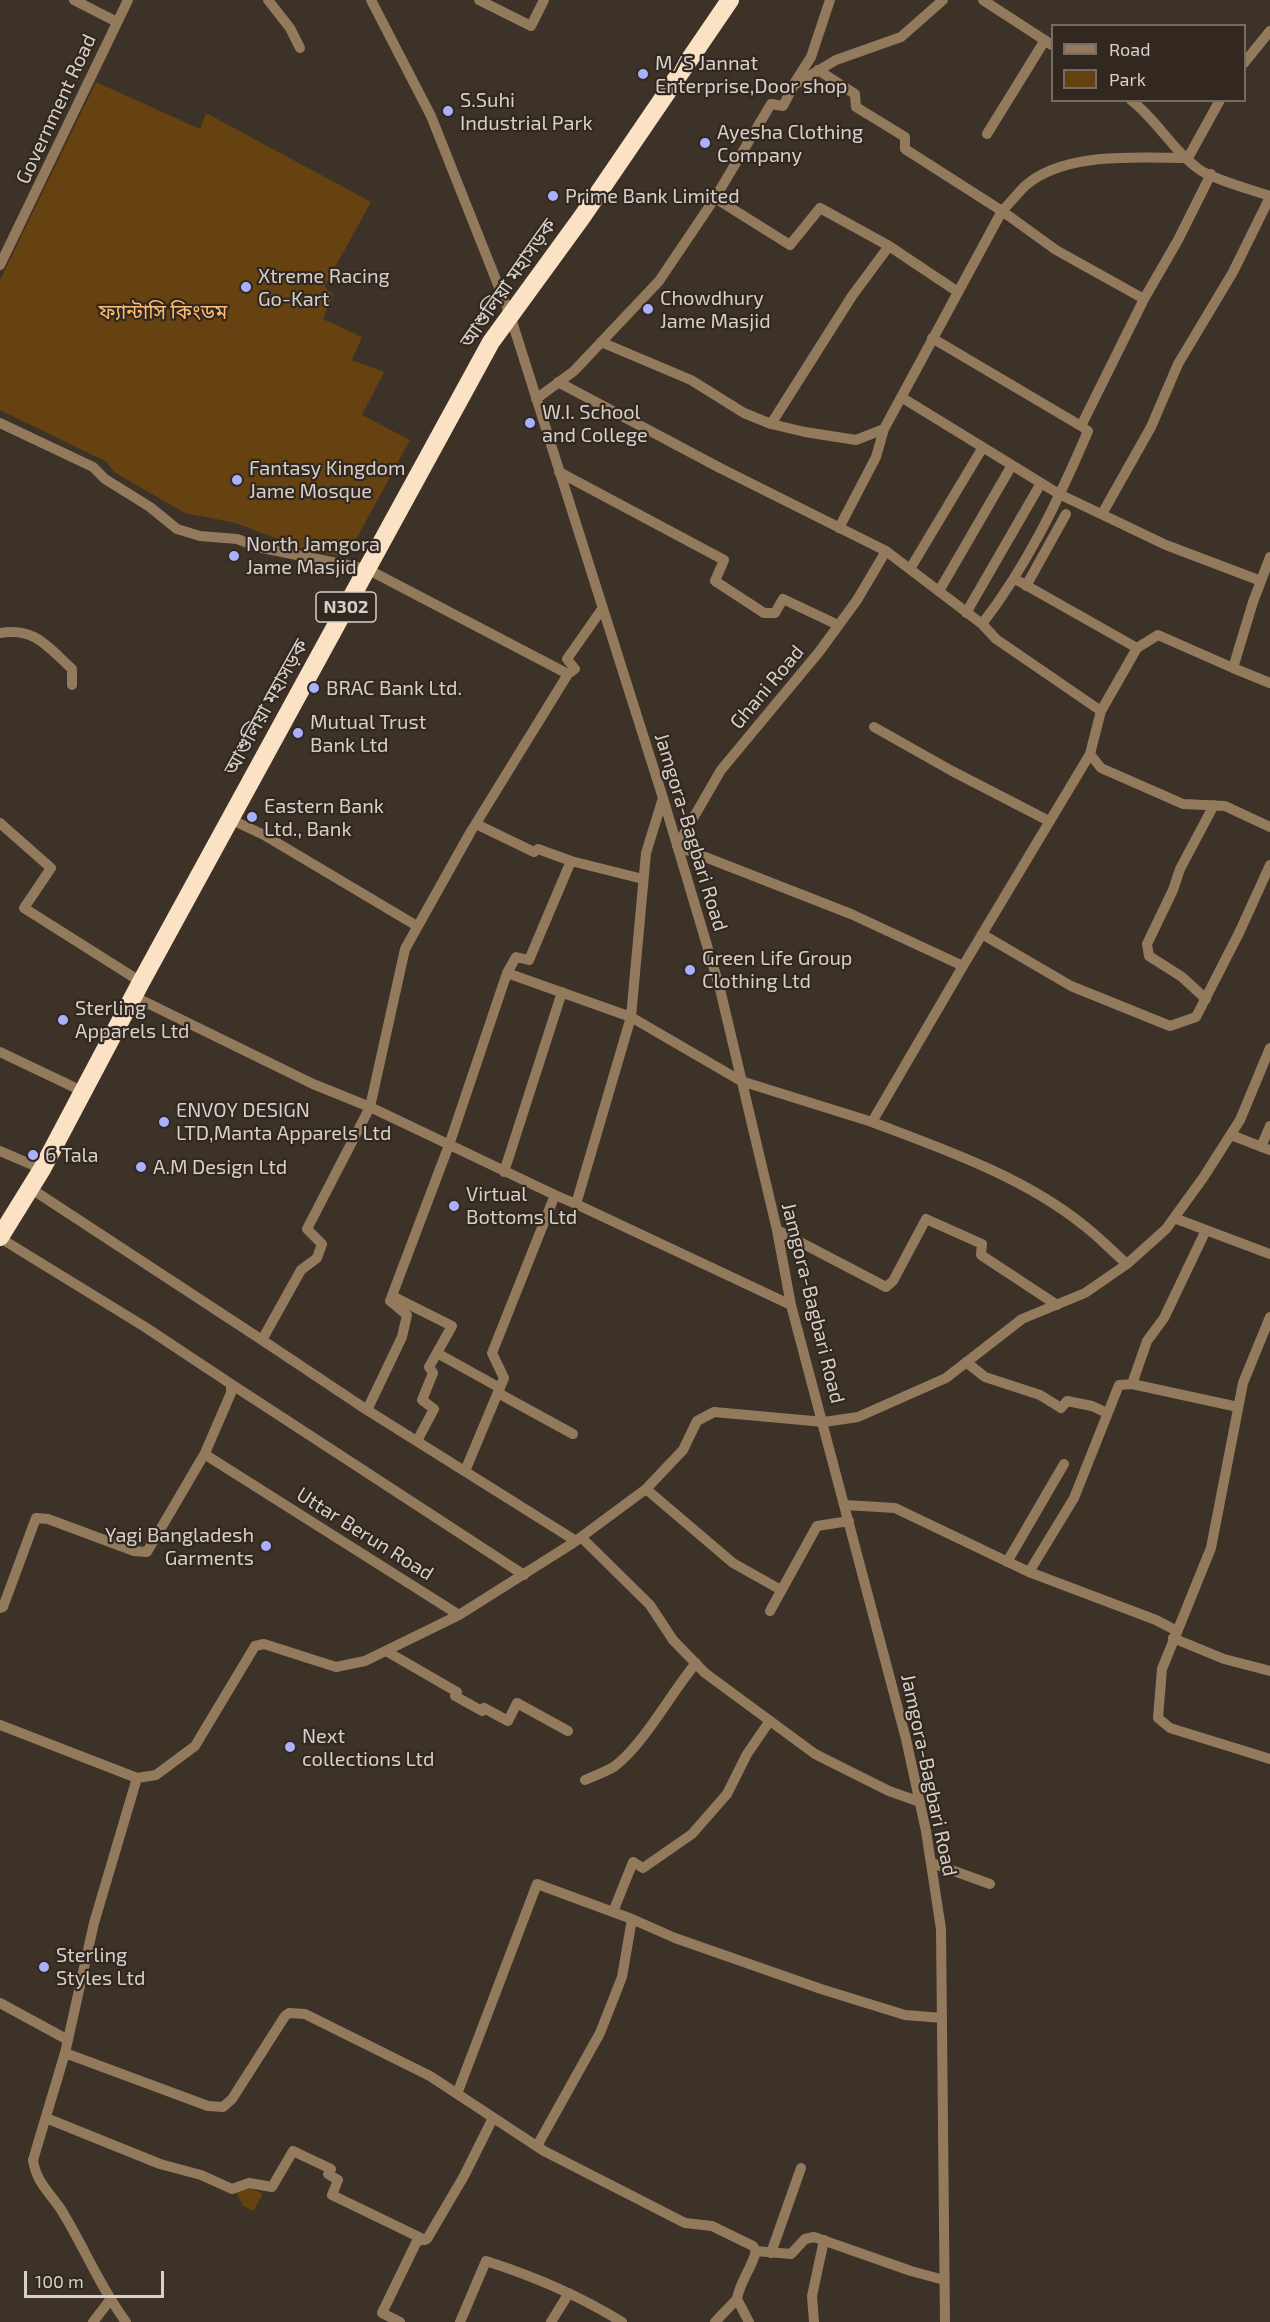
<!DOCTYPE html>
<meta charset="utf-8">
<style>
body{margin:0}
#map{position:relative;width:1270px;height:2322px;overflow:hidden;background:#3c3228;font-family:"Exo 2",sans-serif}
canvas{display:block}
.legend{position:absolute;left:1051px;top:24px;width:195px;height:78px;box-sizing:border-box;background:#32281f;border:2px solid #746b63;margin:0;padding:8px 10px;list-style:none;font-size:18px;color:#d6d0ca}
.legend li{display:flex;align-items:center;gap:12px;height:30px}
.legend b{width:30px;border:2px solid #746b63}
.scale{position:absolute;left:24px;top:2271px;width:140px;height:27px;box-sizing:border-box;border:3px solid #d6d0ca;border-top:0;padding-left:8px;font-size:18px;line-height:21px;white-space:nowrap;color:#d6d0ca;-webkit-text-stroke:4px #32281f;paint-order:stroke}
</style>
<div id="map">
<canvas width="1270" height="2322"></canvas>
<ul class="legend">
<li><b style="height:8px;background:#947a5c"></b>Road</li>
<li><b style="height:16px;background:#664210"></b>Park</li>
</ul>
<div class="scale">100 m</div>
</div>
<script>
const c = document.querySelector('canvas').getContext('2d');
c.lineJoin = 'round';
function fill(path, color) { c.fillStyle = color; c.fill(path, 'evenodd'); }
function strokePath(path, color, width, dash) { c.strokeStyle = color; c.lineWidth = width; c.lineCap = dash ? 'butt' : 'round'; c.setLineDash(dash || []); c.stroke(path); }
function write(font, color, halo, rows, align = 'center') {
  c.font = font + ' "Exo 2","Noto Sans Bengali",sans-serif'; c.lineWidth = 4.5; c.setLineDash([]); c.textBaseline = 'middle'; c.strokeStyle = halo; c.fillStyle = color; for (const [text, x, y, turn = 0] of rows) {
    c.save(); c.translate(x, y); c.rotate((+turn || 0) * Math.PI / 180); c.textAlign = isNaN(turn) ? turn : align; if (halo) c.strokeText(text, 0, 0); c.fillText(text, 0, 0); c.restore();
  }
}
fill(new Path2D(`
 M96 82 200 129 206 113 371 202 324 287 333 294 323 319 362 337 352 360 384 372 362 415 410 440 346 558 301 548 236 523 185 513 114 472 107 462 0 410V280Z
 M251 2188 263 2194 253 2211 243 2206 236 2192Z`), '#664210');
strokePath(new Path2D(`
 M74 0 117 22
 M268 0 290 28 300 48
 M371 0 431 116 510 315 663 798 720 989 777 1230 791 1305 906 1739 926 1831 941 1929 945 2322
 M479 0 531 26 544 0
 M983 0 1052 45
 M1244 63 1270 31
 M818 70 855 94 856 107 905 137V149L1002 211 1056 250 1144 299
 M795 82 811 57 830 0
 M1131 100C1157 120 1173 151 1200 170 1217 181 1250 189 1270 196
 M987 134 1045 40
 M715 198 790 245 820 208 889 246 958 292
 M0 265 128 0
 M932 338 1081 426
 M601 342 691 380 744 413 771 424 805 432 856 440 884 429 1002 211C1010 203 1017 194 1025 186 1064 151 1139 158 1188 158L1220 100
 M558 382 720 468 886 551 982 624 996 639 1101 711 1090 754 1101 768 1183 804 1225 806 1270 827
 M901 397 1059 494 1166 545 1261 581
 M536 399 574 371 659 281 715 198 771 104 783 106 794 85 836 60 901 37 943 0
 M0 423 93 467 105 479 150 507 177 529 200 536 237 539 262 548 367 569 568 674
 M771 424 852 296 889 246
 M559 472 724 560 715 581 764 613H775L783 599 838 625
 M1102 514 1151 427 1178 364 1233 272 1270 197
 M839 528 876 457 884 429
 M886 551 857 600 819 652 721 770 677 846 851 914 963 966 1090 754
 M1270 557 1253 602 1233 668 1270 683
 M910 569 983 447
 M1015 579 1137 648
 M1026 586 1066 514
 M939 591 1012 465
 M966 613 1041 483
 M982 624C1027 566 1059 499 1088 431L1081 426 1144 299 1178 240 1211 174
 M0 633C35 627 48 647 72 669V685
 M1101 711 1137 648 1158 635 1233 668
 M874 727 952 771 1049 821
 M230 819 264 835 417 926
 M0 823 51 868 24 908 141 982
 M476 824 534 852 538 849 571 861 643 879
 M982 934 1071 986 1170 1026 1196 1017 1239 933 1270 865
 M507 973 516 957 529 960 571 861
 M133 996 313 1084 370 1107 555 1195
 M1206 999 1182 977 1149 956 1147 944 1173 890 1180 869 1214 805
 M0 1052 84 1092
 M872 1122C943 1149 1022 1176 1082 1224 1098 1236 1112 1251 1127 1264
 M1231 1135 1270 1150
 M1261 1147 1270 1126
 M0 1151 42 1169
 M504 1172 562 992
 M30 1188 262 1340 301 1270 317 1258 322 1244 307 1229 370 1107 405 949 470 833 568 674 575 669 567 659 602 609
 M576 1204 791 1305
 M1174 1218 1270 1254
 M777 1230 886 1287 893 1281 926 1219 982 1244 981 1255 1057 1305
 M0 1238 145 1327 231 1384V1393L205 1453 209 1457 459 1615 365 1661 336 1667 264 1644 255 1646 195 1746 156 1775 137 1778
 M392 1296 452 1326 429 1367 433 1373 422 1400 434 1409 417 1441
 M1270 1317 1243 1383 1211 1548 1162 1669 1158 1718 1170 1728 1270 1759
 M262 1340 367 1410 576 1541
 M437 1353 500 1388
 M966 1362 985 1377 1040 1395 1061 1408 1067 1401 1092 1406 1107 1413
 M231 1384 524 1575
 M1132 1384 1238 1407
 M498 1393 573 1434
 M367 1410 402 1337 407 1315 390 1301 449 1145 507 973 631 1017 741 1081 872 1122 963 966
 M465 1471 504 1378 492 1353 555 1195 576 1204 631 1017 646 853 663 798
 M646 1489 733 1563 781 1590
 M845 1505 895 1508 1029 1572 1156 1620 1177 1631
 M581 1537 650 1605 673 1640 705 1673 815 1754 889 1791 920 1802
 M1007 1562 1064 1464
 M1029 1572 1074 1498 1119 1385 1132 1384 1147 1341 1164 1318 1206 1230
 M0 1608 3 1607 36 1518 48 1519 134 1551 147 1552 205 1453
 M770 1611 817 1526 849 1521
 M459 1615 573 1543 646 1489 683 1450 697 1421 714 1412 824 1422 858 1417 946 1378 1022 1319 1085 1293 1127 1264 1166 1229 1203 1178 1240 1120 1270 1048
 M1173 1638 1224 1659 1270 1671
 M386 1651 457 1692 455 1696 482 1711 484 1708 508 1721 517 1703 568 1731
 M0 1725 137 1778 94 1923 65 2053 33 2160C36 2181 48 2191 60 2208 84 2246 98 2284 126 2322
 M585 1780C594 1776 606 1772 615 1766 644 1744 671 1693 696 1663
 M932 1863 990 1884
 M613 1912 633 1862 643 1868 692 1834 727 1794 747 1754 769 1722
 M0 2003 68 2040
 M65 2053 208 2106 223 2107 232 2099 285 2016 289 2013 305 2014 430 2076 544 2151 685 2223 712 2226 753 2246 756 2251C752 2268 740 2281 737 2299L749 2322
 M457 2094 537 1884 632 1919
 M46 2118 160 2164 201 2175 232 2189 249 2183 272 2187 293 2151 331 2169 328 2174 338 2180 332 2195 425 2240
 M537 2146 600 2033 622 1977 632 1919 675 1938 821 1989 905 2015 942 2018
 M756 2251 791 2254 805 2239 814 2237 911 2271 944 2280
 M771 2253 801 2168
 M93 2322 110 2300
 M400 2322 382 2313 417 2241 427 2239 464 2176 493 2118
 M460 2322 486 2261C533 2276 580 2296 622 2322
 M551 2322 569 2293
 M715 2322 737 2299
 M814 2322 812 2296 824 2240`), '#947a5c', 10);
strokePath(new Path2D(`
 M0 1237 42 1169 141 982 491 342 582 217 730 0`), '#fce2c5', 18);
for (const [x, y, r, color] of [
 [643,74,6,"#a9b0fc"],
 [448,111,6,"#a9b0fc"],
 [705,143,6,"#a9b0fc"],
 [553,196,6,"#a9b0fc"],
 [246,287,6,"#a9b0fc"],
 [648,309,6,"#a9b0fc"],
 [530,423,6,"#a9b0fc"],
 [237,480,6,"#a9b0fc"],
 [234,556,6,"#a9b0fc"],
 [314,688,6,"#a9b0fc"],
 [298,733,6,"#a9b0fc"],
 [252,817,6,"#a9b0fc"],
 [690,970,6,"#a9b0fc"],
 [63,1020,6,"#a9b0fc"],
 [164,1122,6,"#a9b0fc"],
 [33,1155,6,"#a9b0fc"],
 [141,1167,6,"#a9b0fc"],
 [454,1206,6,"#a9b0fc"],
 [266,1546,6,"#a9b0fc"],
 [290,1747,6,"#a9b0fc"],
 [44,1967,6,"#a9b0fc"]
]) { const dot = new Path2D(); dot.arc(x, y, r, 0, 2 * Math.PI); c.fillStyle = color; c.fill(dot); strokePath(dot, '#32281f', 2); }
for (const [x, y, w] of [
 [346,607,60]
]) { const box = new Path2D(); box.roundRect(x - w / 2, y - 15, w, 30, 4.5); c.fillStyle = '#32281f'; c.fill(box); strokePath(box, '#d6d0ca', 1.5); }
write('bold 18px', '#d6d0ca', null, [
 ["N302",346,607]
]);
write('20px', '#d6d0ca', '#32281f', [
 ["M/S Jannat",655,63],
 ["Enterprise,Door shop",655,86],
 ["S.Suhi",460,100],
 ["Industrial Park",460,123],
 ["Ayesha Clothing",717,132],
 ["Company",717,155],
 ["Prime Bank Limited",565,196],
 ["Xtreme Racing",258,276],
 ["Go-Kart",258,299],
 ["Chowdhury",660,298],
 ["Jame Masjid",660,321],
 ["W.I. School",542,412],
 ["and College",542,435],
 ["Fantasy Kingdom",249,468],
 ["Jame Mosque",249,491],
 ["North Jamgora",246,544],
 ["Jame Masjid",246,567],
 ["BRAC Bank Ltd.",326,688],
 ["Mutual Trust",310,722],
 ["Bank Ltd",310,745],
 ["Eastern Bank",264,806],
 ["Ltd., Bank",264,829],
 ["Green Life Group",702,958],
 ["Clothing Ltd",702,981],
 ["Sterling",75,1008],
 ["Apparels Ltd",75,1031],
 ["ENVOY DESIGN",176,1110],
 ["LTD,Manta Apparels Ltd",176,1133],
 ["6 Tala",45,1155],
 ["A.M Design Ltd",153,1167],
 ["Virtual",466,1194],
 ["Bottoms Ltd",466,1217],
 ["Yagi Bangladesh",254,1535,"right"],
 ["Garments",254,1558,"right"],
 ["Next",302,1736],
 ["collections Ltd",302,1759],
 ["Sterling",56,1955],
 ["Styles Ltd",56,1978]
], 'left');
write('20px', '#d6d0ca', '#32281f', [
 ["Government Road",56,109,-65],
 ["আশুলিয়া মহাসড়ক",508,283,-55],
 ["Ghani Road",767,687,-50],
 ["আশুলিয়া মহাসড়ক",266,707,-61],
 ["Jamgora-Bagbari Road",691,832,73],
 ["Jamgora-Bagbari Road",813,1303,76],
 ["Uttar Berun Road",365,1534,32],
 ["Jamgora-Bagbari Road",929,1775,78]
]);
write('20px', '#febc70', '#32281f', [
 ["ফ্যান্টাসি কিংডম",163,312]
]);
</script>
